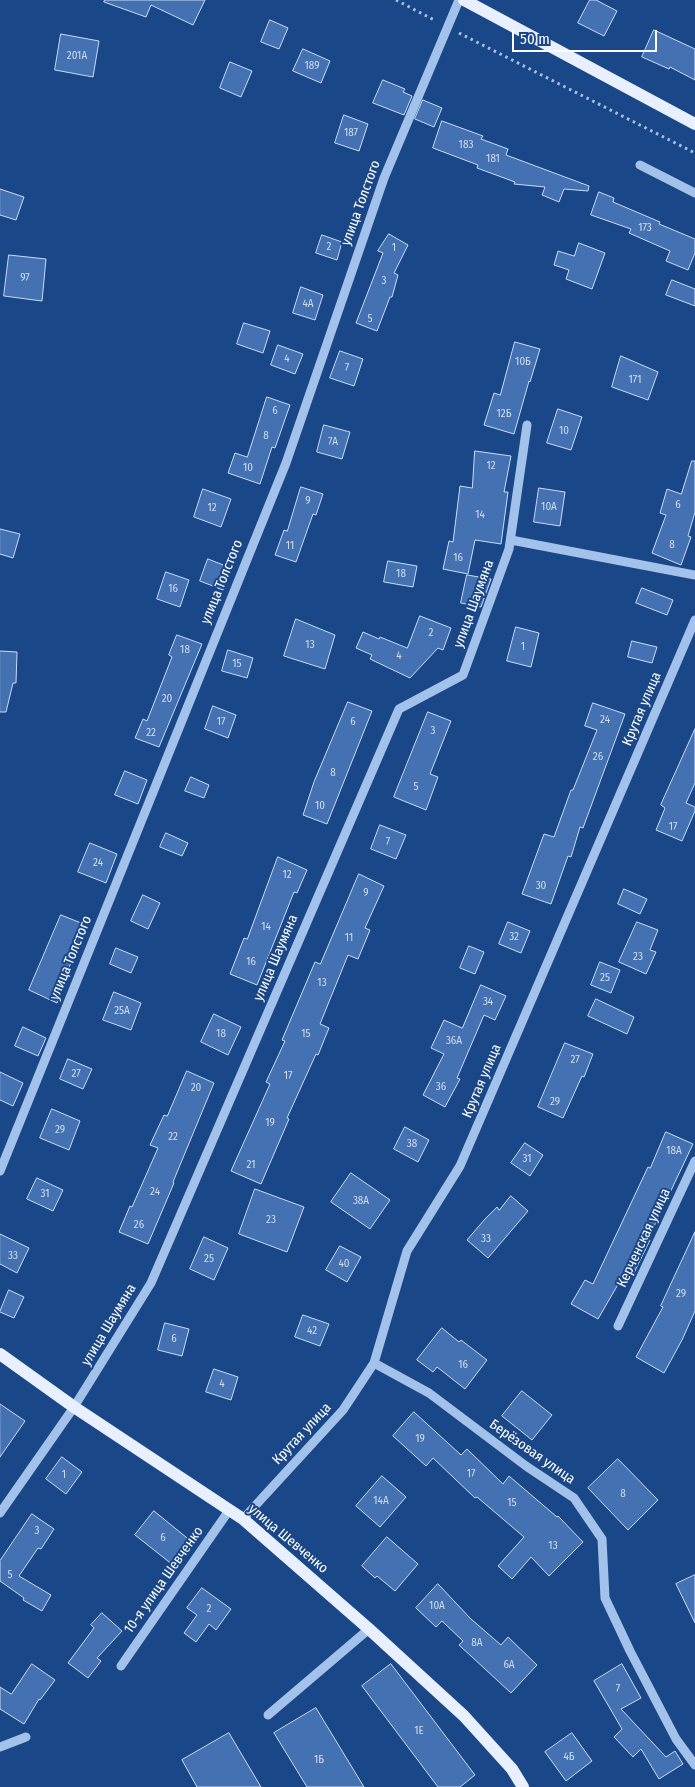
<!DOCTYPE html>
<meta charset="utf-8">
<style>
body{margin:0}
#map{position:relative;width:695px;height:1787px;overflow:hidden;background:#1a4787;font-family:"Fira Sans Condensed",sans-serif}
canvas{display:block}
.scale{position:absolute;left:512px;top:30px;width:145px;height:22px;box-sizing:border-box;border:2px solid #fff;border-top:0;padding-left:6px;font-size:15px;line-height:18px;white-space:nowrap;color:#fff;-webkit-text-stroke:4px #1a4787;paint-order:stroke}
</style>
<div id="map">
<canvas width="695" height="1787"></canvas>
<div class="scale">50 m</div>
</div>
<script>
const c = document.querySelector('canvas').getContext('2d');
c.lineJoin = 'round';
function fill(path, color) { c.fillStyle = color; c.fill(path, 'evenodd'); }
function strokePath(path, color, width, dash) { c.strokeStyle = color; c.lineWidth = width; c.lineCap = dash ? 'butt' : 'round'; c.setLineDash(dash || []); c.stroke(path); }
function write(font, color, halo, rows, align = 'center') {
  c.font = font + ' "Fira Sans Condensed",sans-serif'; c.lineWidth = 4; c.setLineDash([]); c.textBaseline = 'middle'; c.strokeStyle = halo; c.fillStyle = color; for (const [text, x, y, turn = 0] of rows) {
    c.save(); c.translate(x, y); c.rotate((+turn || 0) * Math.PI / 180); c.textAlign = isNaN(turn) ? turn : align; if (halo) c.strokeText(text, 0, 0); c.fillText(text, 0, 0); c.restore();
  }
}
const building = new Path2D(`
 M105 0H205L193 25 151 5 146 17 104 2Z
 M590 0H596L617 11 604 36 578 23Z
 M270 20 288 28 279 49 261 42Z
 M654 30 695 49V80L670 67 669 69 642 57Z
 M61 34 99 41 93 77 55 70Z
 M303 49 330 61 321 83 293 71Z
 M230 62 252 71 241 97 220 88Z
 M383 80 405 89 403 92 412 96 404 115 373 103Z
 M423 100 442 108 434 127 415 119Z
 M344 115 368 124 359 151 335 143Z
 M442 121 483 136 481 139 508 149 506 155 589 186 588 191 564 189 559 202 542 195 545 187 514 184 515 182 477 168 478 165 433 148Z
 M0 189 24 197 16 220 0 215Z
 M599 192 614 198 613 202 660 222 659 224 695 239V253L688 270 666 261 670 251 629 233 631 229 591 215Z
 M389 234 408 245 394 273 398 275 392 297H390L377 331 356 323 383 253 378 251Z
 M322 235 342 242 337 260 316 253Z
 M579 243 605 253 592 289 566 279 569 270 554 265 558 251 574 256Z
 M9 255 46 259 42 301 4 296Z
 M672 280 695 289V306L666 295Z
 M301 287 323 295 315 320 293 313Z
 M244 323 270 331 263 353 237 344Z
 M515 342 540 349 530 382 529 381 514 434 484 425 494 393 500 395Z
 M278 345 303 354 295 374 271 365Z
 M340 351 363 359 354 386 330 378Z
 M621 356 658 372 648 400 612 387Z
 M267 397 290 405 275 448 272 447 260 484 228 473 235 453 247 457Z
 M558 409 582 417 571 450 547 443Z
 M324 425 350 432 342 459 317 452Z
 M475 451 511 456 504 492H508L501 544 475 540 468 574 443 569 449 541 453 542 460 486 472 488Z
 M692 461H695V512L688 536 691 537 681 565 652 553 666 515 660 513 667 489 681 494Z
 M301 487 323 494 316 515 313 514 296 562 275 555 284 530 287 531Z
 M539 488 565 492 560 526 534 522Z
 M203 489 231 499 221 527 194 517Z
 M0 529 20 534 13 558 0 554Z
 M208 559 231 568 223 590 200 581Z
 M388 561 417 566 413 587 384 582Z
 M166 572 189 580 180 607 157 599Z
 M467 575 491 579 481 607 461 603Z
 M642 588 673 600 667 615 636 603Z
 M420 616 451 628 443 650 438 648 410 678 370 659 372 655 356 648 363 632 379 639 380 637 407 648Z
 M296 619 335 635 325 669 284 656Z
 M516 627 539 633 531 667 507 661Z
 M177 635 202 644 159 747 135 738 143 719 147 721 172 657 169 655Z
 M632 641 657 647 652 663 628 657Z
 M228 650 253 658 247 678 222 671Z
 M0 651 17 652 16 683H13L6 712H0Z
 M348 702 372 711 327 824 303 815 314 782Z
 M593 703 625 714 583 828 580 827 571 857 568 856 551 904 522 894 544 834 554 837 571 790H573L597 730 585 726Z
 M213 706 236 715 228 738 205 729Z
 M428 712 451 721 430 774 438 777 426 810 394 797Z
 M695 729V783L686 803 695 807V811L682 841 656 830 665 808 661 805Z
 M125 771 147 780 138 804 115 795Z
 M191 777 209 785 204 798 185 791Z
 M380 825 406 835 396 859 371 849Z
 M166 833 188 843 182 856 160 847Z
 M90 843 117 854 106 883 78 872Z
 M278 857 307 870 297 893 294 892 257 985 230 974 244 938 247 939Z
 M359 874 384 886 365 928 370 930 358 959 348 955 320 1024 329 1028 318 1055 316 1054 287 1118 289 1119 261 1184 231 1171 270 1084 266 1082 285 1041 282 1040 315 962 320 964Z
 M624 889 647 899 640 914 618 904Z
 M143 895 160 903 148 929 131 921Z
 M61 915 86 925 68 970 71 971 57 1003 29 990Z
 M508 922 530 931 521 953 499 944Z
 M637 922 658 930 650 950 656 952 646 974 619 962Z
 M469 946 484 952 475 974 460 968Z
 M116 948 138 957 131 973 110 964Z
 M600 962 620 970 611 993 591 985Z
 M481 985 506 996 495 1020 484 1015 457 1078 460 1079 445 1107 423 1095 444 1054 431 1048 444 1020 462 1028Z
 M114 992 141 1003 131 1030 103 1020Z
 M596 999 634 1017 627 1034 588 1016Z
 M214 1014 241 1027 228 1055 201 1042Z
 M23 1027 46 1038 38 1056 15 1046Z
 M565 1043 593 1054 584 1077 582 1076 563 1118 538 1107Z
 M68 1059 92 1069 83 1089 60 1079Z
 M187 1071 214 1083 173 1182 174 1183 148 1244 119 1232 130 1206 132 1207 158 1148 150 1145 164 1115 167 1116Z
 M0 1072 23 1083 13 1106 0 1100Z
 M52 1109 80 1121 69 1150 40 1138Z
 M405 1127 429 1140 418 1162 394 1149Z
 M666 1132 693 1144 648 1239 650 1240 632 1277 624 1274 598 1319 571 1304 585 1280 593 1284 648 1167 650 1168Z
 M525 1143 543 1155 530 1176 511 1163Z
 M351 1173 390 1200 370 1229 331 1202Z
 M37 1178 63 1190 53 1211 27 1199Z
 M255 1189 304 1207 287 1252 239 1234Z
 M511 1196 528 1211 488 1258 467 1240 485 1219 497 1207 499 1210Z
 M695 1232V1311L682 1340 664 1373 636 1357 663 1307 661 1306Z
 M0 1234 29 1248 17 1273 0 1264Z
 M204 1237 228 1248 214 1280 190 1269Z
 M340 1246 361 1257 347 1282 326 1270Z
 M9 1290 24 1297 14 1318 0 1312Z
 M303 1315 329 1324 320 1346 295 1337Z
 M165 1323 189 1329 182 1356 158 1350Z
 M442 1328 459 1342 461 1340 487 1360 465 1389 437 1367 433 1372 417 1360Z
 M214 1369 238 1377 231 1400 206 1392Z
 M522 1391 552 1415 532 1440 502 1416Z
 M0 1404 25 1421 0 1457Z
 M414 1412 461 1455 467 1449 503 1484 509 1476 557 1517 558 1516 583 1542 549 1576 531 1557 512 1579 498 1566 524 1537 477 1497 475 1498 433 1458 426 1466 393 1436Z
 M62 1457 82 1472 66 1494 46 1479Z
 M618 1459 658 1500 628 1530 588 1488Z
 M382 1476 406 1497 380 1527 356 1506Z
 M154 1511 192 1542 173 1565 135 1535Z
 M32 1514 54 1529 41 1549 38 1548 19 1576 51 1595 42 1611 23 1600 24 1598 0 1581V1561Z
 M387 1537 418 1564 395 1591 377 1576 375 1578 362 1566Z
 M695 1575V1623L676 1584Z
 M438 1584 471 1619 501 1645 508 1637 537 1665 511 1693 459 1645 463 1641 442 1621 436 1627 416 1608Z
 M202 1588 231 1609 216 1630 209 1624 196 1642 184 1633 197 1615 187 1608Z
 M102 1613 122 1631 97 1658 101 1661 88 1678 68 1663 94 1628 91 1625Z
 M32 1664 55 1680 40 1700 39 1699 24 1724 0 1709V1687L11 1694Z
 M391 1664 475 1775 460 1787H438L362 1686Z
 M622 1664 641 1698 621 1709 666 1757 675 1751 683 1764 659 1779 641 1749 633 1757 614 1737 622 1729 594 1681Z
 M316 1708 364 1787H307L274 1733Z
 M229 1733 261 1787H197L182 1760Z
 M572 1733 592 1761 566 1781 545 1752Z`);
fill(building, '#4371b1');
strokePath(building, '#c8ddf9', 1);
strokePath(new Path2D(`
 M396 0 436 21
 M459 33 695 153`), '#a2c2ec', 3, [2.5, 4]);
strokePath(new Path2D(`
 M640 165 695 193
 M511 540 695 575
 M0 1171 286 463 384 178 459 0
 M618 1326 695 1161
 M374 1363 429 1393 526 1466 574 1498 602 1539 605 1598 630 1651 676 1739 695 1765
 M0 1513 74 1407 151 1283 399 709 463 675 509 549 527 425
 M243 1519 343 1410 374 1363 407 1251 460 1166 695 620
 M121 1666 230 1509
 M268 1715 369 1629
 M0 1747 26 1737`), '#a2c2ec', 9);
strokePath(new Path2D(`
 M464 0 695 124
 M0 1354 74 1407 243 1519 369 1629 464 1716 512 1769 523 1787`), '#e8f0ff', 12);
write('11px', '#d0dcec', null, [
 ["201А",77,56],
 ["189",312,66],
 ["187",351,133],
 ["183",466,145],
 ["181",493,159],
 ["173",645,228],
 ["2",329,247],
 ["1",394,248],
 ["97",25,278],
 ["3",384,281],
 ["4А",308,304],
 ["5",370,319],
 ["4",287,359],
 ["10Б",523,362],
 ["7",347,368],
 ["171",635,380],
 ["6",275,411],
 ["12Б",504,414],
 ["10",564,431],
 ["8",266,436],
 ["7А",333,442],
 ["12",491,466],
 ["10",248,468],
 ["9",308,501],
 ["6",678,505],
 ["10А",549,507],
 ["12",212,508],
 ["14",480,515],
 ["8",672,545],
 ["11",290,546],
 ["16",458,558],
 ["18",401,574],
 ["16",173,589],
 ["2",431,633],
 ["13",310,645],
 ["1",523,647],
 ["18",185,650],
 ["4",399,656],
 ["15",237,664],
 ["20",167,699],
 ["24",605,720],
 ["17",221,722],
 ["6",353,722],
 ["3",433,731],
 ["22",151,733],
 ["26",598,757],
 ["8",333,773],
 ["5",416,787],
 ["10",320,806],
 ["17",673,827],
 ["7",388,842],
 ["24",98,863],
 ["12",287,875],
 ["30",541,886],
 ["9",366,893],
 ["14",266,927],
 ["32",514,937],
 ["11",349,938],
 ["23",638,957],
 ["16",251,962],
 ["25",605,978],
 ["13",322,983],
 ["34",488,1002],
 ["25А",122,1011],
 ["18",221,1034],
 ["15",306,1034],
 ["36А",454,1041],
 ["27",575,1060],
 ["27",76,1074],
 ["17",288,1076],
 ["36",441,1087],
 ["20",196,1088],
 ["29",555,1102],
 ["19",270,1123],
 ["29",60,1130],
 ["22",173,1137],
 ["38",412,1144],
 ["18А",674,1151],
 ["31",527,1159],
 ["21",251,1165],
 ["24",155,1192],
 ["31",45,1194],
 ["38А",361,1201],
 ["23",271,1220],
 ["26",139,1225],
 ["33",486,1239],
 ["33",13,1256],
 ["25",209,1259],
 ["40",344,1264],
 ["29",681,1294],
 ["42",312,1331],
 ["6",174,1339],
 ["16",463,1365],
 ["4",222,1384],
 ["19",420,1439],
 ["17",471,1474],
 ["1",64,1475],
 ["8",623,1494],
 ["14А",381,1501],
 ["15",512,1503],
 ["3",37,1531],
 ["6",163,1538],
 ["13",553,1546],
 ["5",10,1575],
 ["10А",437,1606],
 ["2",209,1609],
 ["8А",477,1643],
 ["6А",509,1665],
 ["7",618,1689],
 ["1Е",419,1731],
 ["4Б",569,1757],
 ["1Б",319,1760]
]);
write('14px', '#fff', '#1a4787', [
 ["улица Толстого",361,203,-70],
 ["улица Толстого",222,582,-68],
 ["улица Шаумяна",474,604,-70],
 ["Крутая улица",642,709,-67],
 ["улица Толстого",71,958,-68],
 ["улица Шаумяна",276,958,-67],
 ["Крутая улица",482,1081,-67],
 ["Керченская улица",644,1238,-65],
 ["улица Шаумяна",109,1325,-59],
 ["Крутая улица",302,1434,-47],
 ["Берёзовая улица",532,1452,35],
 ["улица Шевченко",288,1539,40],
 ["10-я улица Шевченко",164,1580,-55]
]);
</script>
